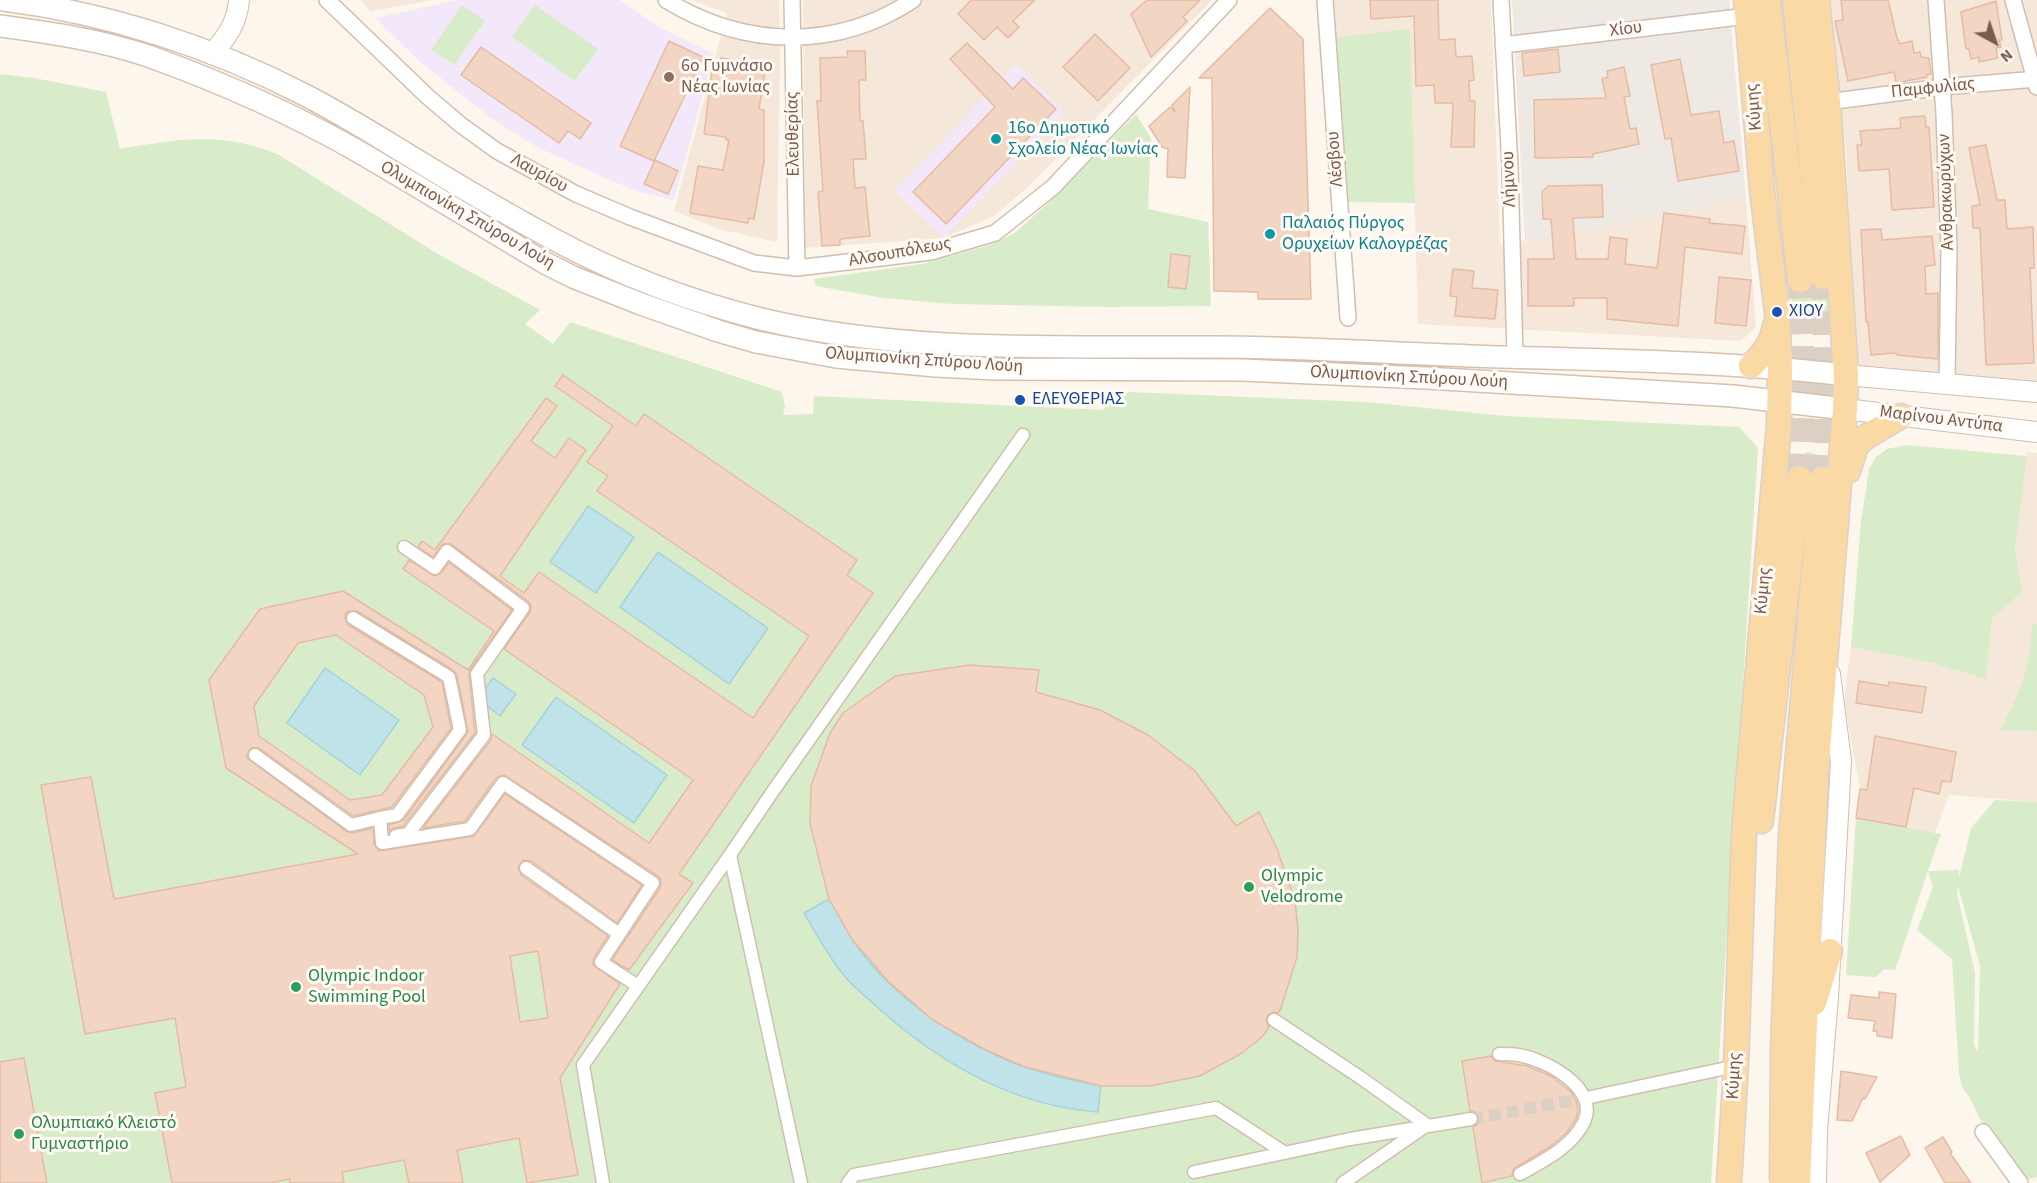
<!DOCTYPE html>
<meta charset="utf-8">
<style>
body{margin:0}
#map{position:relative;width:2037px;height:1183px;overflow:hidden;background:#fdf6ec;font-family:"Source Sans 3",sans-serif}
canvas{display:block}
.north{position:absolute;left:1965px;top:12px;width:60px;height:60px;-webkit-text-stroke:4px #fffaf3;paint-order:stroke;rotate:140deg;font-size:16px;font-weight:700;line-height:24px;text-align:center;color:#7a5c4d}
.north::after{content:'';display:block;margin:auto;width:21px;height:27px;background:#7a5c4d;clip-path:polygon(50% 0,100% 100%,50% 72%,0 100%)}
</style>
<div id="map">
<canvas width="2037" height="1183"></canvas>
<div class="north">N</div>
</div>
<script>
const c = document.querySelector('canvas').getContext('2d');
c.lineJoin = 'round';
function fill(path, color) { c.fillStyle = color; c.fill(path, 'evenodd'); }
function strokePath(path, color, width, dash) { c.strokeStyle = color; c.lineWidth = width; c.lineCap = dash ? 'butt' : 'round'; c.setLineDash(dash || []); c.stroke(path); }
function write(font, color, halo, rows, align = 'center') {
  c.font = font + ' "Source Sans 3",sans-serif'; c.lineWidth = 6; c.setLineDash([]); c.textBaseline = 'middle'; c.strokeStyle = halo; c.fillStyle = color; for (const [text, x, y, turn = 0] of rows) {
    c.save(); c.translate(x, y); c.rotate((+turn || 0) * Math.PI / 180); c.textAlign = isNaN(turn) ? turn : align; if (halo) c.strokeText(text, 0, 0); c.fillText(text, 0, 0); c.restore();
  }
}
fill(new Path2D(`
 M360 0H432L371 11Z
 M691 0H779L780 57 777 242 722 230 674 211 727 13Z
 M803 0H1212L1029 186 994 216 944 238 805 248Z
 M1334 0H1491L1500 245 1746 197 1756 327 1741 341 1418 324 1410 30 1336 37Z
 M1825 0H2037V386L1856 370 1846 152Z
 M2027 452 2037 453V802L1949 795 1935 833 1856 818 1860 789 1844 701 1851 647 1933 663 1986 678 1992 619 2022 592 2015 548Z`), '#f5e8da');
fill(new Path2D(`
 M1512 0H1729L1746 197 1525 241Z`), '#efe9e4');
fill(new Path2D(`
 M458 0H620L659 27 714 54 674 200 640 192 607 179 537 147 491 118 454 89 417 59 375 18Z
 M1016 64 1065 112 944 238 895 191Z`), '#f3e8fa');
fill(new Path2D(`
 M462 5 485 21 454 65 431 50Z
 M535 5 598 49 575 81 512 37Z
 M1410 29 1415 203 1345 202 1336 37Z
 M0 74 34 78 106 92 120 149C177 139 224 131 279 155L438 254 540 310 525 324 553 344 570 322 782 392 785 406 783 415 813 414 814 396 1103 410 1111 401 1129 392 1366 402 1505 416 1739 427 1758 448 1711 1183H0Z
 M1136 114 1151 138 1148 209 1208 222 1211 306 1107 307 952 304 883 298 816 286 814 279 922 264 990 245 1016 232 1046 205Z
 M1788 289H1831C1831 305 1831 323 1813 328 1796 323 1793 305 1788 289Z
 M1907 445 2027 456 2015 548 2022 592 1992 619 1986 679 1933 663 1851 647 1861 522 1869 469 1876 457 1887 449Z
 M1807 452C1819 453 1825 461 1825 473L1791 471 1797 458Z
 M2032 624H2037V731L2000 730C2021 693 2030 666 2032 624Z
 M1995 800 2037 802V1177L2025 1180 1984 1127 1970 1098 1962 1087 1959 1074 1952 959 1917 930 1933 887 1928 871 1959 870V878L1971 828ZM1958 886 1980 966 1978 1052 1974 1045 1975 973 1957 893Z
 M1856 818 1941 834C1924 879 1911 925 1895 970L1884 969 1876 977 1846 975Z`), '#d8ecc9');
const water = new Path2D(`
 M588 506 634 537 596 593 550 562Z
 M658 552 768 628 729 684 620 607Z
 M325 668 399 720 360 775 287 723Z
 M493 678 516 694 500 716 478 699Z
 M556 697 667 775 634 823 522 745Z
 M829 899C837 912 844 926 852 939 886 990 945 1033 1000 1057 1032 1072 1067 1079 1101 1086L1098 1112C1013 1106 938 1062 876 1006 866 997 855 988 846 978 829 958 817 935 804 913Z`);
fill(water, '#bfe3e8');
strokePath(water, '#a5d3da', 1.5);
const building = new Path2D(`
 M971 0H1035L1013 21 1019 27 1008 38 997 27 984 40 958 14Z
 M1147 0H1200L1183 17 1187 21 1151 57 1131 14Z
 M1370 0H1438L1439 40 1455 39 1456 57 1472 56 1474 80 1469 81 1470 101H1475L1474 147H1451L1453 103H1435L1434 85 1416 86 1414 16 1371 19Z
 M1841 0H1888L1897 38 1900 44 1912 41 1914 53 1920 52 1921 57 1929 58 1931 74 1926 75 1927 77 1896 83 1894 72 1848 81 1835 21 1843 20Z
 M1996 1 2002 40H1999L2001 47 1996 48 1998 58 1979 62V57L1971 59 1969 49H1966L1961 12Z
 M1270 8 1303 39 1311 299H1258V292L1214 291 1212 78H1199Z
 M1095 34 1130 68 1098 101 1063 67Z
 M669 41 703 57 654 161 620 146Z
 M967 43 1013 89 1023 78 1056 109 946 224 913 192 995 107 950 59Z
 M481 47 591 123 580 139 568 131 559 143 461 75Z
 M1558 49 1560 72 1524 76 1522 53Z
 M847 51H865L866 80H859L860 121H863L866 159H853L855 188 865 187 870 236 840 239V245L822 246 818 192 823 191 817 101H821L820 58 848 57Z
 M721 58 766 65 759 109 764 110V162L754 219 749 218 748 223 690 213 698 166 723 170 729 140H726V137L704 134 713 61 720 64Z
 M1680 59 1691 115 1719 111 1724 143 1734 141 1739 171 1678 181 1671 138 1665 139 1651 65Z
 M1624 67 1630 96 1624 97 1630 129 1636 128 1639 144 1593 154V157L1535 158 1534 100 1606 98 1602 79 1608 77 1607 71Z
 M1190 87 1185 178 1167 177 1168 149 1162 147 1149 126 1170 107 1175 112 1172 105Z
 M1925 116 1926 128 1929 127 1934 207 1892 210 1889 169 1859 171 1857 145H1862L1860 131 1901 128 1900 118Z
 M1986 145 1997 200H2005L2007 229 2033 227 2034 268H2030L2034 363 1986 365 1980 228H1973L1972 206 1980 205 1969 148Z
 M655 160 678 171 668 194 644 184Z
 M1602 185 1603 217 1573 218 1576 259H1608L1610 237 1627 239 1625 264 1657 268 1664 213 1710 219 1709 223 1745 226 1742 254 1685 247 1678 326 1607 319V298H1574V306H1528V259H1554L1551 219H1543L1542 192 1548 186Z
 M1881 229 1882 240 1932 236 1935 265 1925 266 1926 294 1938 293V359L1897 355 1895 353 1871 355 1868 322H1866L1861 230Z
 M1171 254 1190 256 1186 289 1168 287Z
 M1453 269 1474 271 1472 288 1498 290 1495 319 1455 316 1457 297 1450 296Z
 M1719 277 1751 280 1746 326 1715 323Z
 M563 375 636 426 644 414 857 560 847 575 873 593 679 874 693 883 629 970 612 960 660 888 661 880 658 876 504 775 496 778 465 821 423 828 491 740 492 734 649 843 693 780 504 649 530 612 531 605 528 601 451 544H443L433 557 418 547 422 541 435 550 546 398 557 406 531 441 555 458 569 438 586 450 500 576 524 593 539 572 753 718 809 636 597 491 608 476 587 462 613 426 555 386Z
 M409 560 435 576 441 573 449 563 512 610 470 670 469 675 475 733 403 826 394 828 389 831V825L404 820 468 732 457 675 453 670 357 611H350L346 613 345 618 348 625 442 682 451 728 392 807 353 816 259 748H251L247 754V758L347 832 353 833 373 828 374 844 379 851 474 836 505 794 642 885 617 923 531 861 523 860 518 867 521 875 608 936 594 957 593 965 620 984 560 1078 578 1175 527 1183 519 1138 457 1150 463 1183H409L404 1160 342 1172 344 1183H290V1179L270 1183H172L155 1093 186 1087 175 1018 85 1034 41 785 91 777 114 899 358 854 226 768 209 680 260 609 343 591 468 670 494 631 403 569ZM336 635 424 695 433 727 382 795 350 800 259 736 254 706 298 643ZM538 951 548 1018 520 1022 510 956Z
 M970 665 1039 670 1036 692 1100 710 1148 735 1195 771 1236 826 1259 812 1277 849 1295 900 1298 931 1297 957 1281 1008 1278 1013 1274 1012 1268 1015 1266 1020 1269 1027 1262 1037 1242 1053 1200 1076 1150 1086H1101L1022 1066 984 1049 933 1020 888 981 852 939 829 899 810 824 811 786 830 733 843 713 895 676Z
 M1859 681 1888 686 1889 682 1926 687 1922 713 1856 703Z
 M1875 736 1956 752 1951 782 1942 781 1939 794 1914 788 1906 827 1856 818 1860 789 1867 790Z
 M1879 992 1896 994 1892 1038 1877 1036V1031H1873L1875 1021 1848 1018 1851 995 1879 998Z
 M1491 1056 1495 1061 1527 1066 1551 1076 1571 1092 1576 1101 1578 1110 1576 1119 1566 1133 1551 1146 1516 1167 1513 1170 1512 1176 1482 1183 1473 1127 1477 1125 1479 1118 1477 1113 1470 1111 1462 1061Z
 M24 1058 47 1183H0V1062Z
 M1841 1071 1877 1077 1865 1099 1863 1098 1852 1121 1837 1120Z
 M1901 1136 1910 1155 1880 1182 1866 1153Z
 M1943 1137 1952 1152 1950 1153 1971 1183H1945L1925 1148Z`);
fill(building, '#f3d5c3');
strokePath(building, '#e6bba3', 1.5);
strokePath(new Path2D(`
 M1471 1119 1586 1098`), '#dcd0c4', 12, [12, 6]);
strokePath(new Path2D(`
 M1799 478C1803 411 1803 347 1800 280
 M1822 479C1826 412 1826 345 1823 277`), '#dcd0c4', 24, [24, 12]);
const pedestrian = new Path2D(`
 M353 618 449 677 460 730 397 815 380 818 382 843 470 829 503 783 653 883 601 962 638 986
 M255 755 351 825 380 818
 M396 836 408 834 484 735 477 674 523 608 447 551 435 568 404 547
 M526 868 619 934
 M1274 1020 1361 1078 1427 1125 1343 1183
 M1499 1054C1505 1054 1512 1054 1518 1055 1545 1059 1600 1088 1584 1122 1572 1147 1543 1161 1520 1174
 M1586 1098 1736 1066
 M1194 1172 1350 1139 1471 1119
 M603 1183 583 1065 730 855
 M801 1183 730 855 771 794 1023 435
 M848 1183 854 1175 1216 1108 1285 1153`);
const minor = new Path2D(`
 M327 0 428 97 461 125 497 151 576 194 630 217 754 263 797 268 931 252 995 233 1053 187 1229 0
 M666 0C744 48 836 51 913 0
 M792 0 797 268
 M1325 0 1348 318
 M1501 0 1510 167 1515 357
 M1936 0 1944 114 1949 248 1947 384
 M2013 0 2037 87
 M1503 45 1748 16
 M1828 102 1942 87 2037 79
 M1983 1132 2020 1183`);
const tertiary = new Path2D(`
 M212 54C227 37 237 23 239 0
 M1846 375 2037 392
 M1845 409 2037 432
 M1816 1183 1817 1130 1828 997 1841 761 1830 674`);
const secondary = new Path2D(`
 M4 0C108 13 212 47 305 95 340 113 372 133 405 153 454 183 504 213 555 240 620 275 690 301 761 319 905 354 1064 346 1212 347 1298 347 1385 353 1471 356 1596 360 1722 361 1846 375
 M0 26C51 33 102 40 151 57 220 82 290 113 354 149 418 186 481 225 545 263L573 277 641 304 718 331 756 342 836 357 936 366 996 369 1242 370 1426 378 1733 396 1845 409`);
const primary = new Path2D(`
 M1768 0 1800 280
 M1795 0 1823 277
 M1751 366C1763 354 1772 344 1775 326
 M1848 471 1856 446 1864 438 1901 416
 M1761 821 1799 478
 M1814 1003 1830 951
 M1782 1178 1783 1050 1791 835 1822 479
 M1729 1183 1736 1066 1744 832 1779 424 1780 368 1777 312 1762 190 1746 0
 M1798 1183 1816 774 1845 409 1846 375 1828 102 1817 0`);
strokePath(pedestrian, '#d1beb0', 15);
strokePath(minor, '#d1beb0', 18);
strokePath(tertiary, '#d1beb0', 22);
strokePath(secondary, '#d6c0b0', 24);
strokePath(primary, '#dad1cd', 27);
strokePath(pedestrian, '#fff', 12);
strokePath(minor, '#fff', 15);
strokePath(tertiary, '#fff', 20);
strokePath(secondary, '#fff', 21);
strokePath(primary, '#fbd9a5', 24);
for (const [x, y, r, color] of [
 [669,77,6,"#8d6e63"],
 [996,139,6,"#0f9aa8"],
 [1270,234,6,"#0f9aa8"],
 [1777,312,6,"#1a4fb4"],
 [1020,400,6,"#1a4fb4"],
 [1249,887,6,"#2e9e5b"],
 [296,987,6,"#2e9e5b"],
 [19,1134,6,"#2e9e5b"]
]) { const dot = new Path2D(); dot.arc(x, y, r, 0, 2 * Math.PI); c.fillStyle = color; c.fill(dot); strokePath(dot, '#fffaf3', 2); }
write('18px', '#7a5c4d', '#fffaf3', [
 ["Χίου",1626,30,-7],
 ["Παμφυλίας",1933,89,-6],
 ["Κύμης",1755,107,-95],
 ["Ελευθερίας",794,134,-91],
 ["Λέσβου",1336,159,-94],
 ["Λαυρίου",539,174,29],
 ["Λήμνου",1510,179,-92],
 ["Ανθρακωρύχων",1947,192,-92],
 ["Ολυμπιονίκη Σπύρου Λούη",467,216,30],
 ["Αλσουπόλεως",900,253,-10],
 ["Ολυμπιονίκη Σπύρου Λούη",924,361,4],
 ["Ολυμπιονίκη Σπύρου Λούη",1409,378,3],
 ["Μαρίνου Αντύπα",1941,420,7],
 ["Κύμης",1764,591,-85],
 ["Κύμης",1735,1076,-87]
]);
write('18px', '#785e54', '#fffaf3', [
 ["6ο Γυμνάσιο",681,67],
 ["Νέας Ιωνίας",681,88]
], 'left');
write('18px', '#0d838f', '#fffaf3', [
 ["16ο Δημοτικό",1008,129],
 ["Σχολείο Νέας Ιωνίας",1008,150],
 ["Παλαιός Πύργος",1282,224],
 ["Ορυχείων Καλογρέζας",1282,245]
], 'left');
write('18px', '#164399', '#fffaf3', [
 ["ΧΙΟΥ",1789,312],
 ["ΕΛΕΥΘΕΡΙΑΣ",1032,400]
], 'left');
write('18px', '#27864d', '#fffaf3', [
 ["Olympic",1261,877],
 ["Velodrome",1261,898],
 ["Olympic Indoor",308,977],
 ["Swimming Pool",308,998],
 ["Ολυμπιακό Κλειστό",31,1124],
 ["Γυμναστήριο",31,1145]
], 'left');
</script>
